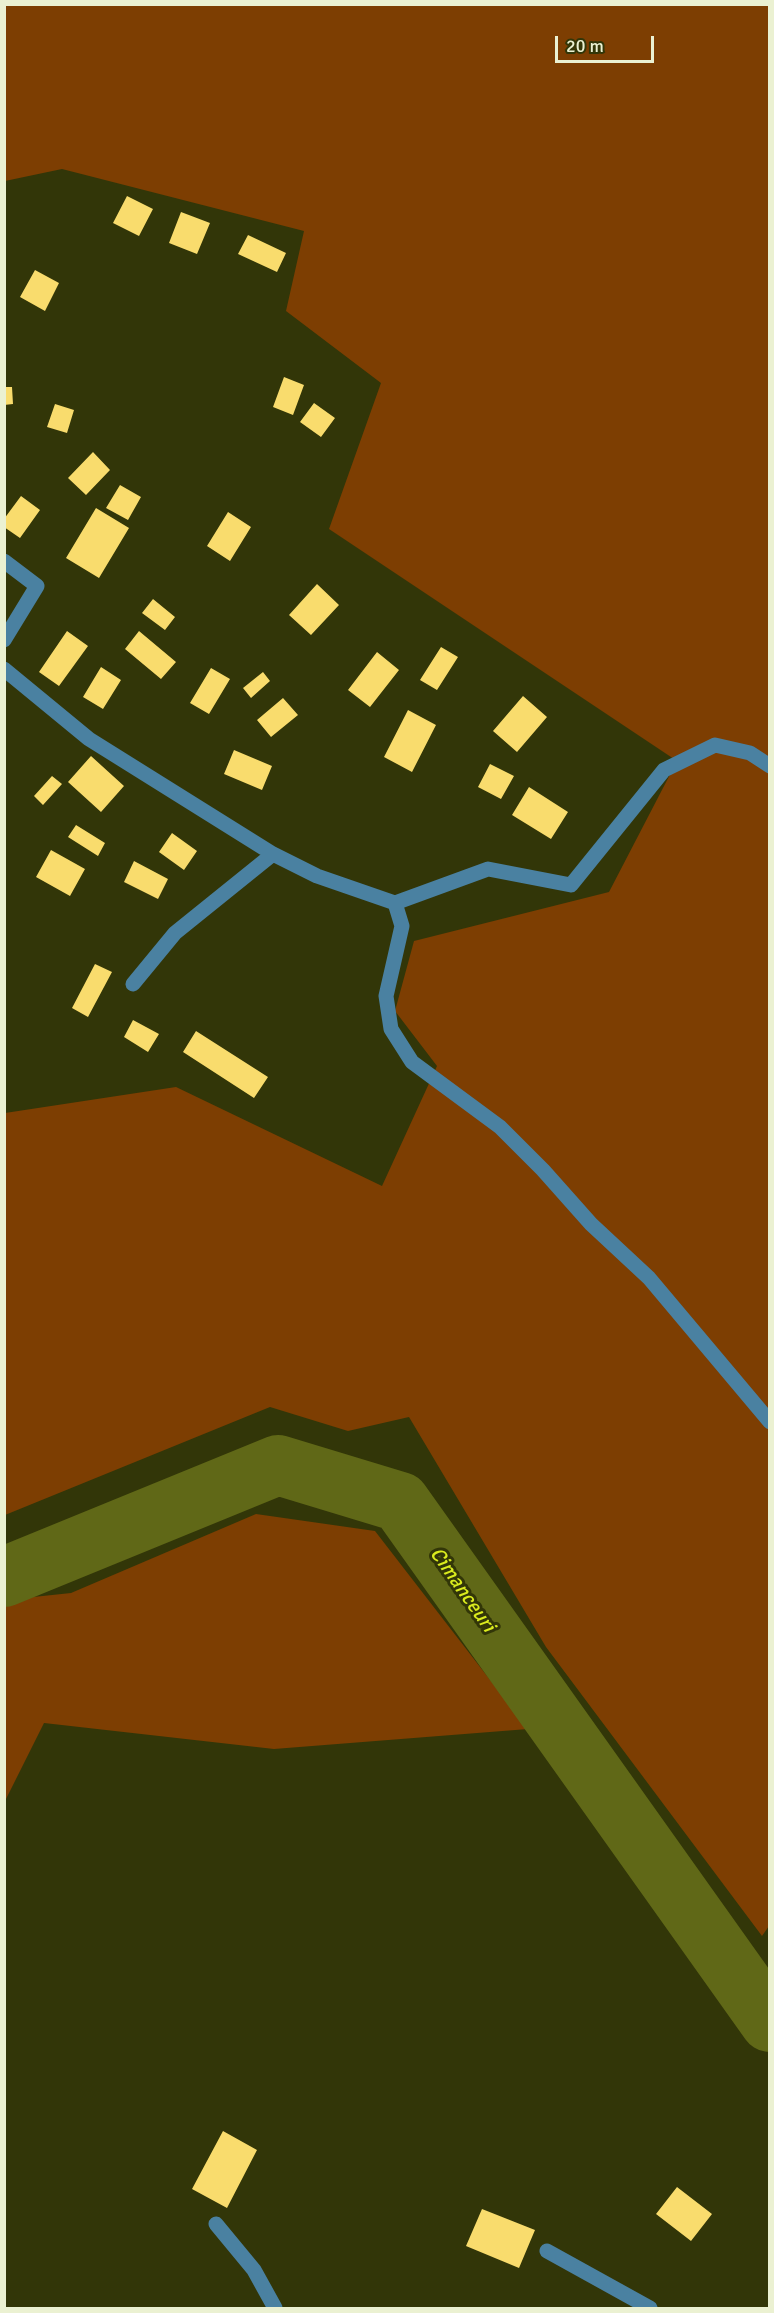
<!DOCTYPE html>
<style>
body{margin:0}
#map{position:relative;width:774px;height:2313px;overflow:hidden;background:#323608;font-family:Signika,sans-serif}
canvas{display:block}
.frame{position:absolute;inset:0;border:6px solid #ebf1d2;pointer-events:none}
.scale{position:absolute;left:555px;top:36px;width:99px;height:27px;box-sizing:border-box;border:3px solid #ebf1d2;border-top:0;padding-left:8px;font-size:18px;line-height:21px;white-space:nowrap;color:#ebf1d2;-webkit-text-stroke:4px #323608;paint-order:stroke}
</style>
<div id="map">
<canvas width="774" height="2313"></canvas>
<div class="frame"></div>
<div class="scale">20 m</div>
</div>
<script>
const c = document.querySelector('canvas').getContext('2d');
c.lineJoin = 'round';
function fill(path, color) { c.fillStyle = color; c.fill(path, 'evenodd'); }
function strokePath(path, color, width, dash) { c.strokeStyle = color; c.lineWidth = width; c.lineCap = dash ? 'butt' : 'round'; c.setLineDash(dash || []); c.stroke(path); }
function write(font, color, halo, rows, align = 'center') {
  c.font = font + ' Signika,sans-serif'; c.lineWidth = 6; c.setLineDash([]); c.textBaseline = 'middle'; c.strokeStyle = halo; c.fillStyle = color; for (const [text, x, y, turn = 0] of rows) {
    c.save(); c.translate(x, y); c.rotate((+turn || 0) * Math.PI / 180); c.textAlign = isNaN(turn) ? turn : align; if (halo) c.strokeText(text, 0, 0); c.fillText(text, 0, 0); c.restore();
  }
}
fill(new Path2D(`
 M5 5H769V1926L762 1936 546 1647 409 1417 348 1431 270 1407 5 1515V1113L176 1087 382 1186 437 1066 395 1011 414 941 609 892 677 761 329 529 381 383 286 311 304 231 62 169 5 181Z
 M256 1514 375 1531 528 1729 274 1749 44 1723 5 1801V1600L71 1593Z`), '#7d3e02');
strokePath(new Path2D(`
 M4 1577 278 1465 400 1502 770 2022`), '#606817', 60);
fill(new Path2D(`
 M127 196 153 209 139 236 113 223Z
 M181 212 210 223 197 254 169 243Z
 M248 235 286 253 277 272 238 254Z
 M35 270 59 283 45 311 20 297Z
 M284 377 304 385 293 415 273 407Z
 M4 387H12L13 404 4 405Z
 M314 403 335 418 321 437 300 422Z
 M55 404 74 410 67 433 47 427Z
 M93 452 110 470 86 495 68 478Z
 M120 485 141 497 128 520 106 508Z
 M21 496 40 510 20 538 4 527V519Z
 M96 508 129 528 99 578 66 558Z
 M228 512 251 527 230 561 207 546Z
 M317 584 339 605 311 635 289 615Z
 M153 599 175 617 165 630 142 613Z
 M67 631 88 646 59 686 39 672Z
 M139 631 176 662 161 679 125 649Z
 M441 647 458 657 437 690 420 680Z
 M377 652 399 670 370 707 348 690Z
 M101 667 121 680 103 709 83 697Z
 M211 668 230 679 209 714 190 703Z
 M263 672 270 681 251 698 243 688Z
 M523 696 547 717 517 752 493 731Z
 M283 698 298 715 271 737 257 720Z
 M408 710 436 725 412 772 384 757Z
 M234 750 272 766 262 790 224 774Z
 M91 756 124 786 101 812 68 782Z
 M490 764 514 776 501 799 478 787Z
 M52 776 62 784 43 805 34 796Z
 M529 787 568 812 551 839 512 815Z
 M76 825 105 843 98 856 68 837Z
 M172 833 197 851 184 870 159 852Z
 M51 850 85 869 70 896 36 877Z
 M134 861 168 879 158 899 124 882Z
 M95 964 112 972 88 1017 72 1008Z
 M133 1020 159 1034 148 1052 124 1037Z
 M196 1031 268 1077 254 1098 183 1052Z
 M223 2131 257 2150 227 2208 192 2189Z
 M677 2187 712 2214 691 2241 656 2214Z
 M482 2209 535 2230 519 2268 466 2246Z`), '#f9dc6d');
strokePath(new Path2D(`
 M4 561 37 586 4 640
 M4 669 89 739 273 854 317 876 395 903 402 926 386 996 391 1029 412 1062 500 1127 543 1170 591 1224 649 1278 770 1422
 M395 903 488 869 571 885 664 770 715 745 750 753 770 766
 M133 984 175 933 273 854
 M216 2224 254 2270 275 2308
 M547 2251 650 2308`), '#4a81a1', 15);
write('italic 20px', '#daeb1e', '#323608', [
 ["Cimanceuri",462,1590,55]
]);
</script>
